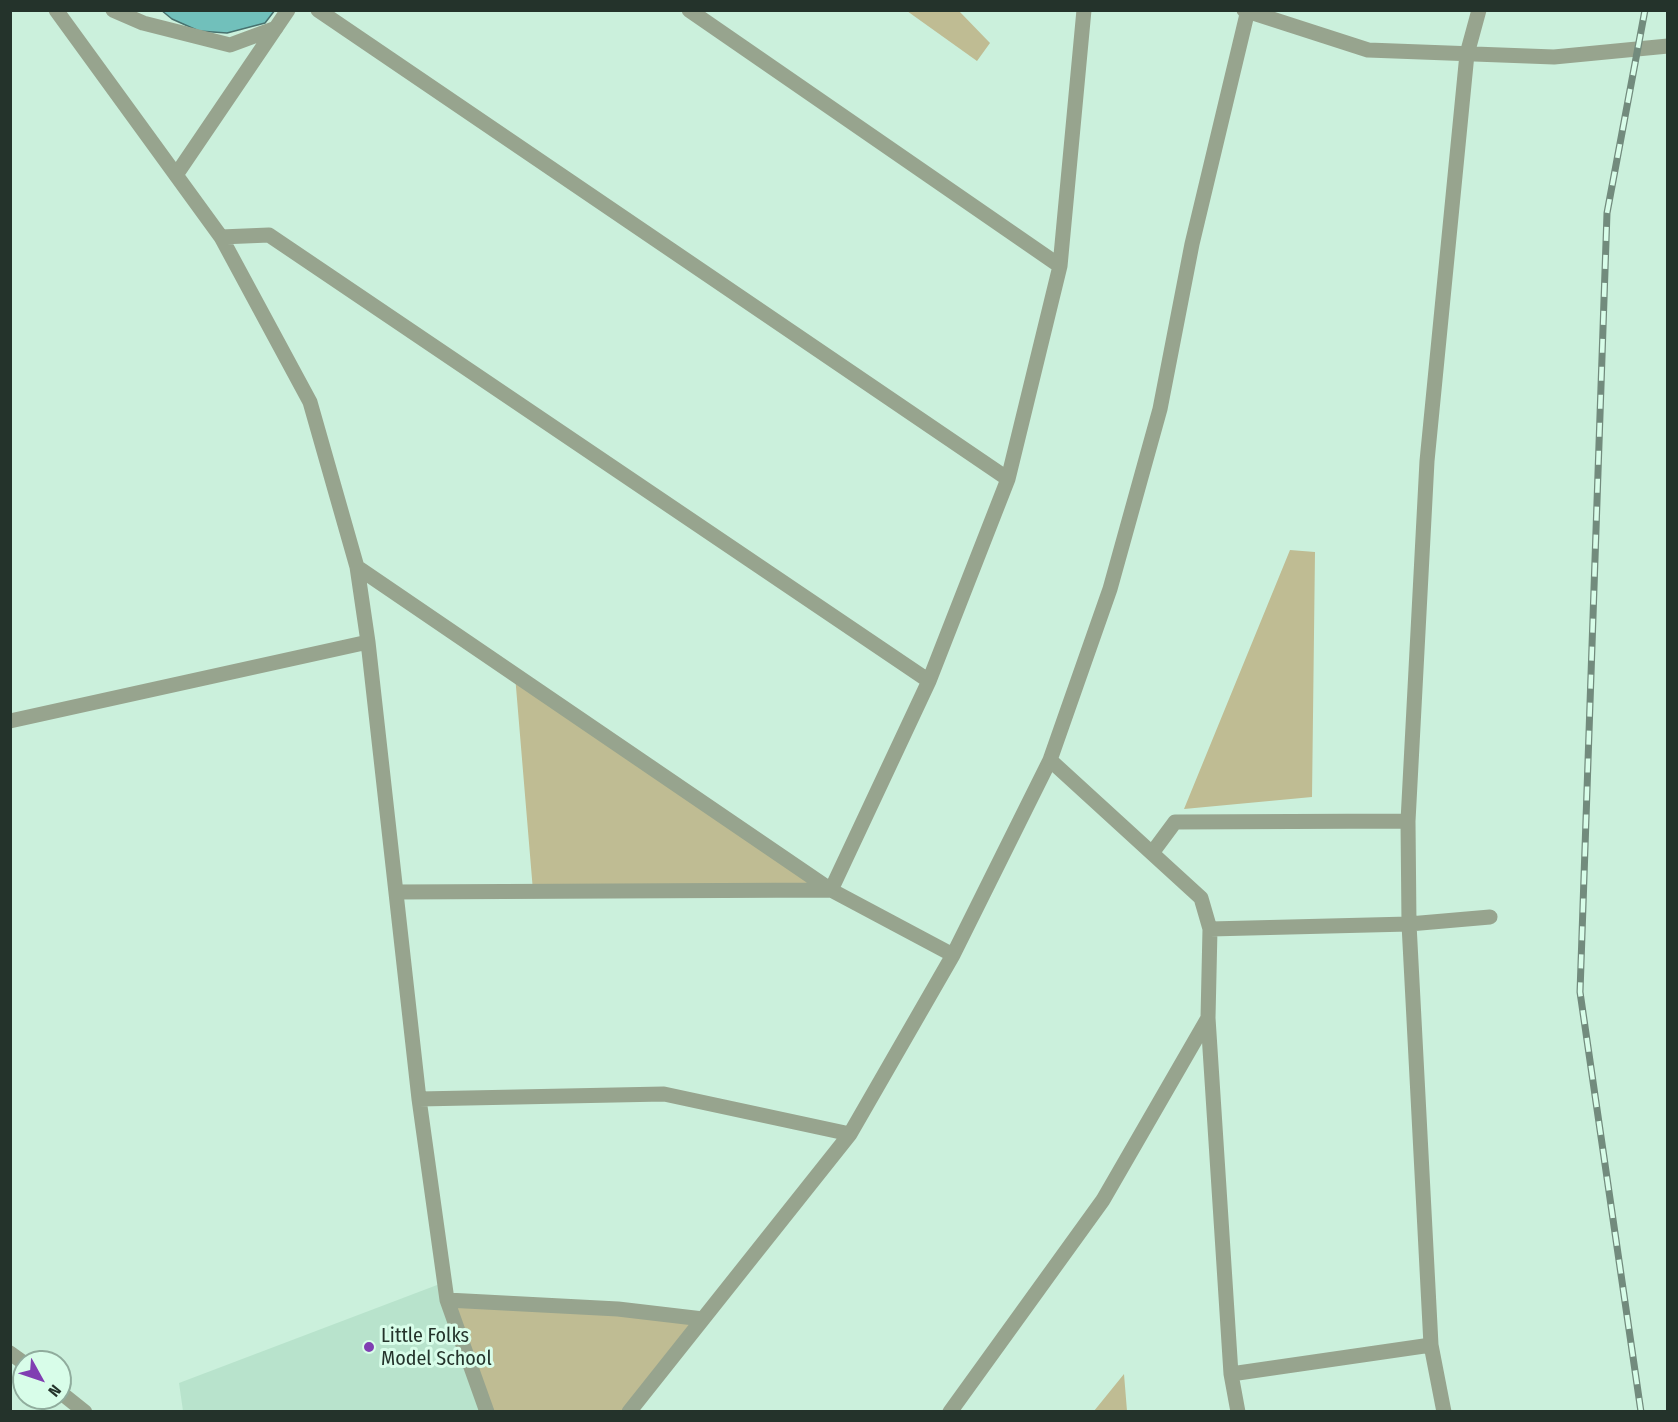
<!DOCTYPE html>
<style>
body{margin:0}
#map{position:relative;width:1678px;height:1422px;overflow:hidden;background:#cbf0dc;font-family:"Fira Sans Condensed",sans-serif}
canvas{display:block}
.frame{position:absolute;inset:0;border:12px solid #24332b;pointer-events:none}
.north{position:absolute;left:12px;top:1350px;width:60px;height:60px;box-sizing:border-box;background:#d8fde9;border:2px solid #90ac9d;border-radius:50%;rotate:130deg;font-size:16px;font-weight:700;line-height:24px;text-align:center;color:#24332b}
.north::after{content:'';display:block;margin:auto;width:21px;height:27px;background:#803eb2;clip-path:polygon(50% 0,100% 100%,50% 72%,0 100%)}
</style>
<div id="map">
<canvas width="1678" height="1422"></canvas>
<div class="frame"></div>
<div class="north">N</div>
</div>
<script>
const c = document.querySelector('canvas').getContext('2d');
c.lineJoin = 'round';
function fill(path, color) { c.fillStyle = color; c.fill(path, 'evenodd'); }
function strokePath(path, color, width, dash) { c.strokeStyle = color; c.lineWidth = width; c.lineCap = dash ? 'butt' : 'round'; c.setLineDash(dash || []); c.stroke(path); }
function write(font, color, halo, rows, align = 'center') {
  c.font = font + ' "Fira Sans Condensed",sans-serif'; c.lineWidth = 6; c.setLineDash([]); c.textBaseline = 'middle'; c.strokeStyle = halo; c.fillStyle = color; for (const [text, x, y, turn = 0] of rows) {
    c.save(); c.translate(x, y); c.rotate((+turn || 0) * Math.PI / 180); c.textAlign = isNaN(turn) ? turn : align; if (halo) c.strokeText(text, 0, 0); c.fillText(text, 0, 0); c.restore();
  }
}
fill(new Path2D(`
 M445 1282 487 1411H183L179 1383Z`), '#b8e3cc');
fill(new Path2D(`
 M907 11H959L990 43 977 61Z
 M1290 550 1315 552 1312 797 1184 809Z
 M515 675 831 890 533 891Z
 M447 1300 703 1319 629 1411H487Z
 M1124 1374 1127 1411H1094Z`), '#bfbc93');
const building = new Path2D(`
 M161 10H275L265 23 227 33 199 31 172 19Z`);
fill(building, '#71c0bb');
strokePath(building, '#47716e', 1.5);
strokePath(new Path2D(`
 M56 10 221 237 310 402 357 567 368 642 419 1099 447 1300 487 1412
 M113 10 143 23 230 45 276 28
 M318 10 1008 479
 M689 10 1060 266
 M1244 10 1368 50 1554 57 1668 46
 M176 175 288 10
 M221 237 269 235 929 681
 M357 567 831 890 953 955
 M10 721 368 642
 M1152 853 1175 822 1408 821
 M396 892 831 890 929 681 1008 479 1060 266 1084 10
 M1210 929 1409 924 1490 917
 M1208 1018 1231 1374 1238 1412
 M419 1099 664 1094 850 1134
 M447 1300 618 1309 703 1319
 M10 1353 24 1363
 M1231 1374 1431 1345
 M60 1392 85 1412
 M629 1412 850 1134 953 955 1050 760 1110 589 1160 409 1192 244 1248 10
 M950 1412 1103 1200 1208 1018 1210 929 1201 898 1050 760
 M1444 1412 1431 1345 1409 924 1408 821 1427 461 1467 54 1479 10`), '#97a48e', 15);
const rail = new Path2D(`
 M1641 1412 1580 992 1607 213 1645 10`);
strokePath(rail, '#728b7d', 7);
strokePath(rail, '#d8fde9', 4.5, [14]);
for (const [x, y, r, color] of [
 [369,1347,6,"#803eb2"]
]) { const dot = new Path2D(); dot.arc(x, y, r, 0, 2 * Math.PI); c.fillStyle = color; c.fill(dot); strokePath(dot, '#d8fde9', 2); }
write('20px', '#24332b', '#d8fde9', [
 ["Little Folks",381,1336],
 ["Model School",381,1359]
], 'left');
</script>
